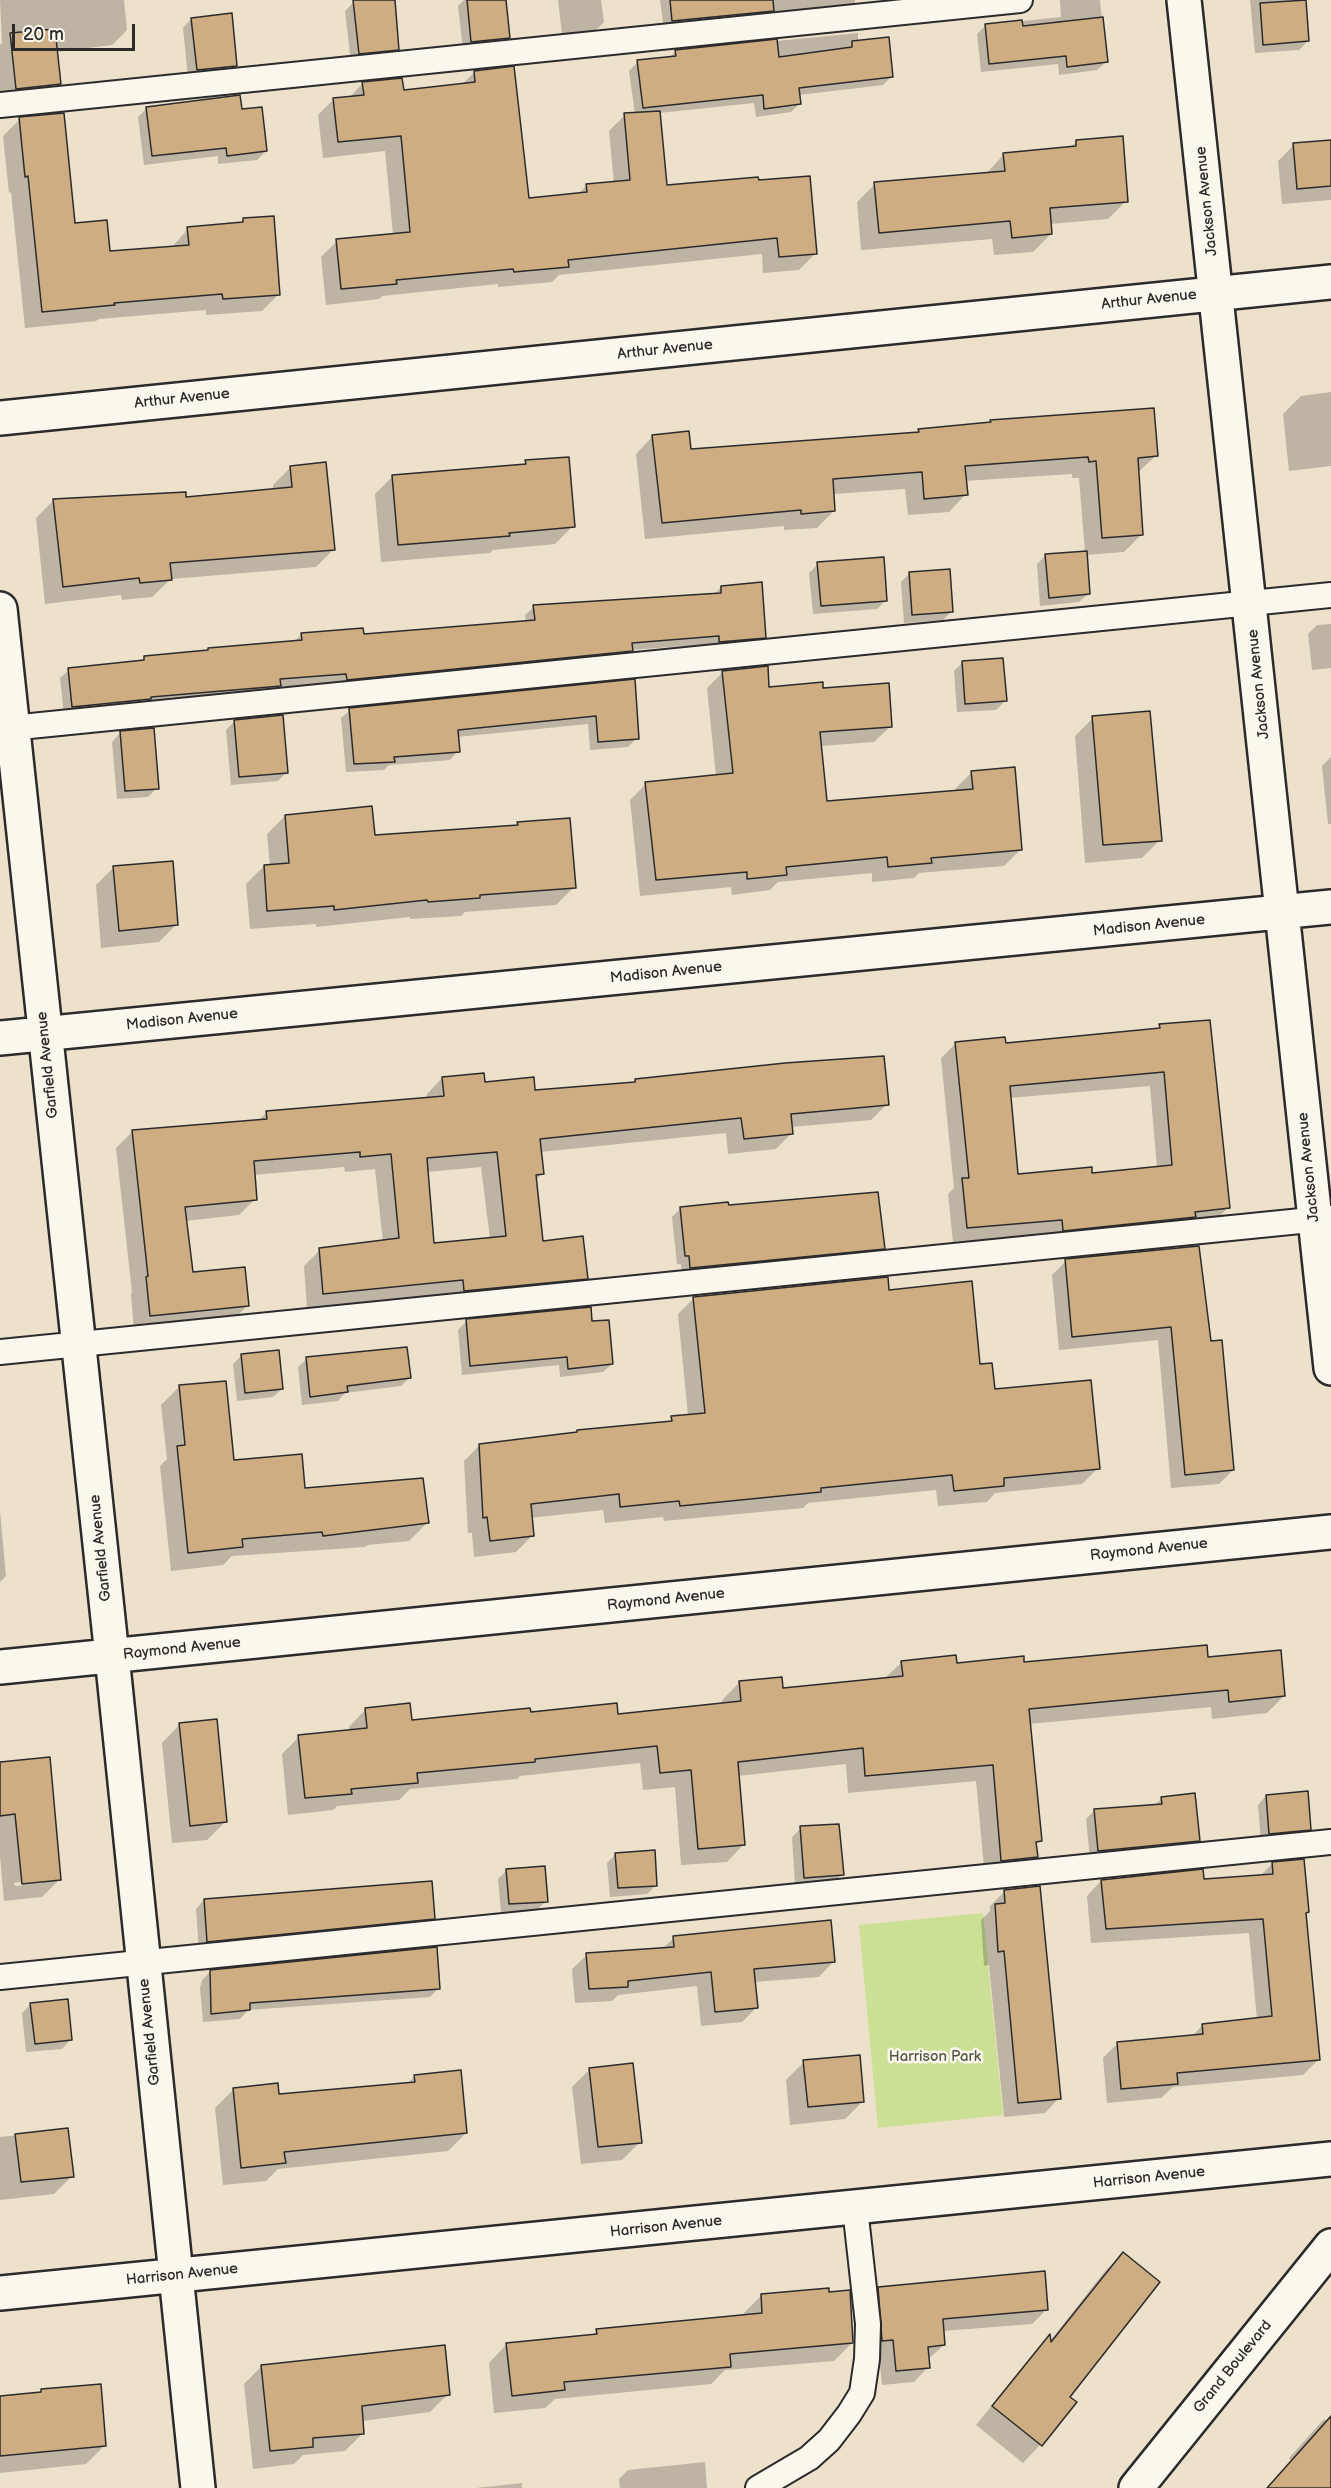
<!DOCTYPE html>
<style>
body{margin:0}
#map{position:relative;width:1331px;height:2488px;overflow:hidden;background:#ede1cc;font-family:"Balsamiq Sans",sans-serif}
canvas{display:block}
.scale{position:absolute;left:12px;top:24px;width:123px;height:27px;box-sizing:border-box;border:3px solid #2b2b2b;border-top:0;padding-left:8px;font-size:18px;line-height:21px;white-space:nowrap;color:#2b2b2b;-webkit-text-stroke:4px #fbf7ec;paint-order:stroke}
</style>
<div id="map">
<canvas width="1331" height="2488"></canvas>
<div class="scale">20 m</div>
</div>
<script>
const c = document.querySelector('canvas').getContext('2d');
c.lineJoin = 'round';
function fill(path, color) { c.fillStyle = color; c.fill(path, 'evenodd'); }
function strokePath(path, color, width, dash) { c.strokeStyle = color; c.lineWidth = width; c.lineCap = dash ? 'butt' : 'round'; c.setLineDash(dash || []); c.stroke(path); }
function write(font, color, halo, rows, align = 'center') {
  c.font = font + ' "Balsamiq Sans",sans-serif'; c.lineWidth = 5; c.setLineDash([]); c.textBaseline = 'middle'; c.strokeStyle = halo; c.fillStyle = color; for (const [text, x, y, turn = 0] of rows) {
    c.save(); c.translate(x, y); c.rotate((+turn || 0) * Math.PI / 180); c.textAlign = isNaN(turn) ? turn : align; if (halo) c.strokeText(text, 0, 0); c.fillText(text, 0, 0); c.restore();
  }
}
fill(new Path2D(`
 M983 1913 1003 2115 878 2128 859 1925Z`), '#cce095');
fill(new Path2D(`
 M0 0H124L127 30 112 45 56 52 59 84 43 100 0 97V45L2 43Z
 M375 0H393L398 49 389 58 351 62 345 11 354 2Z
 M464 0H504L509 38 500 46 463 50 458 6Z
 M558 0H601L604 22 595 31 562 34Z
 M660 0H855V2L846 11 664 30Z
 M1060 0H1100L1106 62 1097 70 1059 75 1058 64 981 72 977 34 986 25 1061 17Z
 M1250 0H1304L1308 41 1299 50 1255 53Z
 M191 19 236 66 227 75 188 78 183 28Z
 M858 33V42L891 77 883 85 799 95 800 103 791 112 756 117 754 103 659 113 665 186 815 254 799 270 763 273 762 254 559 275 552 282 498 287V284L382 296 379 299 326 305 321 257 337 241 393 235 385 151 323 158 318 115 334 99 349 98 363 83 402 91 461 85 475 72 528 200 578 194 587 185 614 183 609 131 625 115 635 114 629 71 638 62 669 58 676 51Z
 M147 108 240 111 266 151 257 160 218 164V156L144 165 138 117Z
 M20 119 74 224 108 253 171 248 188 229 240 224 243 220 279 294 262 311 206 315V310L99 319 96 321 25 328 11 192 9 193 3 136Z
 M1076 142 1126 201 1108 219 1050 224 1051 234 1033 252 994 255 992 239 861 250 857 202 875 184 986 174 1004 154 1070 148Z
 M1331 142V200L1282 204 1278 161 1294 145Z
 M1331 392V466L1289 471 1283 414 1301 396Z
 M991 421 1157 455 1137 473 1141 535 1124 552 1086 555 1088 594 1079 602 1040 606 1037 564 1046 555 1085 552 1079 478H1072V474L965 481 966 494 949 512 908 515 905 489 833 494 834 511 817 528 784 530V526L645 539 636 454 653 436 689 451 915 434 919 430 989 424Z
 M526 462 573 526 555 544 493 550 490 553 381 562 375 494 393 476 522 466Z
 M291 467 334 549 316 567 171 579 152 597 122 600 121 595 45 604 36 518 54 500 185 499 273 490V485Z
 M818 564 886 600 877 609 813 614 809 573Z
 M910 573 952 611 943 620 904 623 901 582Z
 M721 587 764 637 756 646 711 650 710 644 631 650 622 659 338 688V682L279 687 271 695 64 715 60 678 69 670 140 662 145 658 206 652 209 649 294 642 302 634 363 635 526 622 525 615 534 607 714 595Z
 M1331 624V668L1312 670 1308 634 1317 625Z
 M963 662 1005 701 996 710 957 712 954 671Z
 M723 672 768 689H822L891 726 874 742 820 746 826 802 956 792V788L972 772 1020 850 1004 866 919 873 914 878 872 882V873L778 882 770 890 732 895 731 887 640 896 630 800 646 784 716 776 707 688Z
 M633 681 637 738 628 747 590 750 588 724 457 737 458 751 450 760 389 765 384 770 346 772 341 718 350 710Z
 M1093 718 1160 840 1142 858 1085 863 1075 736Z
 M235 721 287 772 278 781 231 785 226 730Z
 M120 733 157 788 148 797 117 799 112 742Z
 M1331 757V824H1328L1322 766Z
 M285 816 374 837 514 827 518 823 574 887 556 905 465 912 461 916 410 919V917L316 927V924L250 929 246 884 264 866H270L267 834Z
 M114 867 177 924 159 942 101 948 96 885Z
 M1160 1026 1228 1208 1213 1222 1048 1244 1047 1234 953 1242 948 1194 954 1188 941 1058 956 1043 1004 1045 1156 1030ZM1150 1086 1157 1168 1091 1174 1016 1176 1009 1098Z
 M442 1078 534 1092 632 1083 635 1080 887 1104 871 1120 791 1127 792 1133 776 1149 728 1154 726 1133 540 1152 542 1174 535 1181 542 1243 586 1278 570 1294 447 1295 307 1309 304 1266 320 1250 383 1242 375 1169 345 1172 344 1167 253 1175 255 1199 239 1215 185 1221 191 1274 248 1305 232 1321 134 1331 131 1294 132 1292 116 1148 132 1132 258 1121 267 1112 427 1099V1094ZM481 1167 490 1239 433 1245 427 1172Z
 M727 1207 883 1248 874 1257 682 1276 681 1264H677L672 1217 681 1208Z
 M1066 1261 1210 1343 1233 1470 1219 1484 1171 1488 1158 1340 1059 1350 1052 1275Z
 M888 1292 979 1366 994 1391 1098 1468 1082 1484 995 1493 987 1502 938 1506 936 1490 808 1503 803 1508 664 1521 663 1517 605 1523 603 1510 530 1518 532 1536 516 1552 474 1557 472 1533H468L464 1461 480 1445 667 1423 672 1418 688 1416 678 1314 694 1298Z
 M467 1321 591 1323 612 1364 603 1372 560 1377 559 1365 462 1375 458 1330Z
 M242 1355 282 1389 273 1397 237 1401 233 1364Z
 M307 1359 410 1377 401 1386 345 1393 338 1401 302 1405 298 1367Z
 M179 1387 233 1462 304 1489 427 1523 409 1541 368 1545 365 1547 232 1556 223 1565 171 1571 160 1466 167 1459 161 1405Z
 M0 1511 6 1576 0 1582Z
 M1207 1658 1284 1696 1267 1713 1212 1719 1211 1707 1029 1724 1040 1840 1035 1846 1036 1857 1019 1874 985 1878 976 1781 848 1793 846 1764 738 1776 744 1844 727 1862 681 1865 675 1787 643 1790 640 1763 520 1776 517 1779 410 1789 399 1800 337 1806 333 1810 288 1815 282 1754 299 1737 349 1731V1727L366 1709 410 1721 529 1714 617 1716 723 1705 722 1700 739 1683 782 1690 884 1679 902 1662 956 1665Z
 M180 1724 225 1822 207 1840 172 1843 162 1743Z
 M0 1763 60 1879 42 1897 4 1901 0 1856ZM42 1880V1883L15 1886 14 1883Z
 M1266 1796 1310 1829 1301 1838 1261 1842 1258 1805Z
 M1162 1798 1199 1840 1190 1849 1090 1859 1086 1819 1094 1811 1154 1806Z
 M801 1828 842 1874 833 1883 795 1886 792 1837Z
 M616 1854 656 1885 647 1894 610 1897 607 1863Z
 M1272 1864 1307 1912 1304 1915 1318 2060 1303 2075 1173 2087 1161 2098 1107 2103 1103 2058 1118 2043 1192 2036 1203 2025 1257 2020 1249 1933 1091 1943 1087 1896 1101 1881 1203 1880 1260 1876Z
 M507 1870 546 1901 537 1910 501 1912 498 1879Z
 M1005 1891 1059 2098 1045 2113 1004 2117 989 1965 984 1966 981 1920 990 1911V1906Z
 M204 1900 434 1918 425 1927 199 1950 196 1909Z
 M674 1938 833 1962 819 1977 754 1982 757 2007 742 2022 701 2026 697 1986 618 1995 612 2001 575 2003 572 1969 587 1955 661 1950Z
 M211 1971 439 1988 430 1997 248 2010 240 2019 203 2022 200 1988 202 1980Z
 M31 2004 70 2040 62 2049 26 2052 22 2013Z
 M804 2062 863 2101 845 2119 790 2125 786 2080Z
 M590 2069 640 2142 622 2160 581 2164 572 2087Z
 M415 2076 466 2133 448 2151 278 2169 266 2181 223 2185 215 2108 233 2090 278 2095 407 2084Z
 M67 2130 72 2176 54 2194 0 2200V2137Z
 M1123 2254 1068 2397 1075 2403 1040 2445 1023 2463 976 2425 1033 2354 1049 2337 1050 2341 1105 2271Z
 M879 2289 1047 2309 1032 2324 943 2331 944 2345 927 2360 928 2367 914 2382 882 2385 879 2354 864 2303Z
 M761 2296 852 2343 834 2361 725 2370 711 2384 555 2399 545 2408 494 2413 489 2363 507 2344 591 2336 597 2331 743 2316V2314Z
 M262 2366 448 2394 430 2412 362 2421 363 2433 345 2451 303 2455 294 2464 253 2469 244 2384Z
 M0 2397 104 2446 86 2464 0 2473Z
 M1324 2419 1331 2425 1328 2488H1267L1291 2461 1289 2458Z
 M705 2462 707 2488H620L619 2479 628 2470Z
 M522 2483V2488H476Z`), '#0003');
const building = new Path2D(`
 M353 0H395L399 50 359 54Z
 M467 0H506L510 38 471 42Z
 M670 0H773L774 11 672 21Z
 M1306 0 1309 41 1263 45 1260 3Z
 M232 13 237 66 197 70 191 18Z
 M1103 17 1108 62 1067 67 1066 56 989 64 985 24 1022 20 1023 26Z
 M55 29 61 84 16 89 10 33Z
 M889 37 893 77 799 88 801 104 764 109 763 95 643 108 637 60 676 56 675 50 777 39 779 57 852 47V41Z
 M514 66 529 198 587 192 586 184 630 180 624 113 660 111 667 185 758 177 759 180 810 176 817 254 779 257 777 238 568 260 569 267 514 272 513 269 396 280 397 284 341 289 336 239 410 232 401 136 338 142 333 98 364 95 362 82 402 78 404 90 475 82 474 71Z
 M240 95 242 109 262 107 267 151 227 156 226 148 152 156 146 107Z
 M64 113 75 223 107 220 110 251 189 245 187 227 243 222V218L274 216 280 295 223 299 222 294 114 303 115 305 42 312 28 176 25 177 19 117Z
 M1123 136 1128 202 1050 208 1052 234 1012 238 1010 221 879 233 874 182 1005 171 1003 153 1076 146V140Z
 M1331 140V186L1297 189 1293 143Z
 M1154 408 1158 456 1138 458 1143 535 1102 538 1096 461 1089 462 1088 457 965 466 968 495 924 499 922 472 833 479 835 511 801 514V510L662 523 652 435 689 431 691 449 919 432 918 429 991 422 990 420Z
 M569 457 575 527 509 533 510 536 398 545 392 475 526 464 525 460Z
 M326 462 335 550 170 563 172 580 140 583 139 578 63 587 53 499 186 492V497L292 487 290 466Z
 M1087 551 1090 594 1049 598 1045 554Z
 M884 557 887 601 821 606 817 562Z
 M950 569 953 612 912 615 909 572Z
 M762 582 766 638 719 642V636L632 643 633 651 347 680 346 674 280 679 281 686 151 697V699L72 707 68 668 144 660V656L208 650V648L302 640 301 633 363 628 364 634 535 620 533 605 721 593V586Z
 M1003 658 1007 701 965 704 962 661Z
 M768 666 769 687 823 682V688L889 683 892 727 820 732 827 801 973 789 971 771 1015 767 1022 850 931 858 932 863 888 867 887 857 786 867 787 875 747 879V872L656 880 645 782 733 773 722 671Z
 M635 679 639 739 598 742 596 716 458 730 460 752 394 757 395 762 354 764 349 708Z
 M1150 711 1162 841 1103 845 1092 716Z
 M283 715 288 773 239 777 234 720Z
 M154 728 159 789 125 791 120 731Z
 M372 806 375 835 518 825 517 822 570 818 576 888 480 895V898L428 902 427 900 334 910V906L267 911 264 865 289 863 285 815Z
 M173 861 178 925 119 931 113 866Z
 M1210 1020 1230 1208 1195 1212 1196 1217 1063 1231 1062 1220 967 1228 962 1178H969L955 1042 1005 1037 1006 1043 1160 1028 1159 1024ZM1164 1072 1172 1165 1092 1173V1167L1018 1174 1010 1086Z
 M884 1056 889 1105 791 1114 793 1134 744 1139 741 1118 540 1139 544 1174 536 1175 543 1241 583 1236 588 1279 464 1291 463 1280 323 1294 319 1248 399 1238 391 1154 360 1157V1152L254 1161 257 1200 185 1207 193 1272 245 1267 249 1306 150 1316 146 1277 148 1276 132 1130 267 1119 266 1111 444 1096 442 1077 484 1073 485 1082 534 1077 535 1090 635 1082V1079L785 1063ZM497 1152 506 1236 434 1243 427 1158Z
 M878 1192 885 1249 690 1268 689 1256H685L680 1207 728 1202 729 1205Z
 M1199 1246 1211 1341 1222 1340 1234 1470 1185 1475 1171 1327 1072 1337 1065 1259Z
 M888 1277 889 1290 972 1281 980 1364 992 1363 995 1389 1091 1380 1100 1469 1004 1478V1486L954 1491 952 1475 821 1488V1492L680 1506 679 1501 620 1507 619 1494 531 1504 534 1536 490 1541 487 1517 483 1518 479 1444 577 1432V1430L672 1421 671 1416 705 1413 693 1297Z
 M591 1307 592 1321 609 1320 613 1364 568 1369 567 1357 470 1366 466 1319Z
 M407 1347 411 1378 347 1386 348 1392 310 1397 306 1357Z
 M279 1350 283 1389 245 1393 241 1354Z
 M226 1381 234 1460 302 1454 305 1488 423 1478 429 1523 323 1536 322 1532 242 1539 243 1547 188 1553 177 1446 185 1445 179 1385Z
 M1207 1645 1208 1657 1281 1650 1285 1696 1229 1702 1228 1690 1029 1709 1042 1841 1036 1842 1038 1857 1001 1861 993 1765 865 1776 863 1748 738 1762 745 1845 698 1849 691 1770 660 1773 657 1746 535 1759V1762L417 1773 418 1783 351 1789 352 1794 305 1798 298 1735 367 1728 365 1708 410 1703 412 1720 530 1708 531 1712 617 1703 618 1714 741 1701 739 1681 782 1677 783 1688 903 1676 901 1661 956 1655 957 1663 1024 1656V1662Z
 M217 1719 227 1822 190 1826 179 1723Z
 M50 1757 61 1880 22 1884 15 1814 0 1816V1762Z
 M1308 1791 1311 1830 1269 1834 1266 1795Z
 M1195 1793 1200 1841 1098 1851 1094 1809 1162 1804 1161 1797Z
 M839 1824 844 1875 804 1878 800 1826Z
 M655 1850 657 1886 618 1888 615 1853Z
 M1304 1859 1309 1912 1306 1913 1320 2060 1177 2073 1178 2084 1121 2089 1117 2042 1203 2034 1202 2024 1272 2016 1263 1919 1106 1929 1101 1880 1203 1869 1204 1879 1273 1874 1272 1862Z
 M545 1866 548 1902 509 1904 506 1869Z
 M432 1881 435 1919 207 1942 204 1899Z
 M1040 1886 1061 2099 1018 2103 1004 1951 998 1952 995 1904 1005 1903 1004 1890Z
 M831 1920 835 1962 754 1969 758 2008 715 2012 711 1972 628 1981V1987L589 1989 586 1953 674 1947 673 1936Z
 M437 1947 440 1989 250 2003V2010L211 2014 210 1970Z
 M68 1999 72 2040 35 2044 30 2003Z
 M860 2055 864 2102 808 2107 803 2060Z
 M633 2063 642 2143 598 2147 589 2068Z
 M461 2070 467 2133 284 2152 286 2163 241 2168 233 2088 278 2083 279 2094 415 2082 414 2075Z
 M68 2128 74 2177 21 2182 15 2134Z
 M1123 2252 1160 2282 1070 2397 1077 2402 1042 2446 992 2406 1050 2334 1051 2342Z
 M1045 2271 1048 2310 943 2319 945 2345 928 2347 930 2368 896 2371 893 2340 882 2341 878 2287Z
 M829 2288V2292L850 2290 853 2343 730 2354 731 2367 564 2382 565 2390 512 2396 506 2343 597 2334 596 2329 762 2313 761 2294Z
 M445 2345 450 2395 362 2406 364 2434 313 2438V2447L270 2451 261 2365Z
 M101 2384 106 2446 0 2456V2396L41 2392V2389Z
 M1331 2416V2488H1267Z`);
fill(building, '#cdad81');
strokePath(building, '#2b2b2b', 1.5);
const lane = new Path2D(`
 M0 105 1020 0
 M0 729 1331 595
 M0 1352 1331 1218
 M0 1977 1331 1842
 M758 2488 809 2458 829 2440 849 2414 862 2393 867 2359 868 2324 855 2208`);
const street = new Path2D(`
 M1184 0 1331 1368
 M0 418 1331 282
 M0 609 112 1656 198 2488
 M0 1038 1331 907
 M0 1667 1331 1532
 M0 2293 1331 2159`);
const secondary = new Path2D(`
 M1136 2488 1331 2246`);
strokePath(lane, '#2b2b2b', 28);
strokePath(street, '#2b2b2b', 38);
strokePath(secondary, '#2b2b2b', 38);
strokePath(lane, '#fbf7ec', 24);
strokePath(street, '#fbf7ec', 33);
strokePath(secondary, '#fbf7ec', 33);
write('15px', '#2b2b2b', '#fbf7ec', [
 ["Jackson Avenue",1207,201,-96],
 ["Arthur Avenue",1149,300,-6],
 ["Arthur Avenue",665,350,-6],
 ["Arthur Avenue",182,399,-6],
 ["Jackson Avenue",1259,684,-96],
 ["Madison Avenue",1149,926,-6],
 ["Madison Avenue",666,973,-6],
 ["Madison Avenue",182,1020,-6],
 ["Garfield Avenue",48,1065,-96],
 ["Jackson Avenue",1309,1167,-96],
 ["Garfield Avenue",101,1548,-96],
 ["Raymond Avenue",1149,1550,-6],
 ["Raymond Avenue",666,1600,-6],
 ["Raymond Avenue",182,1649,-6],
 ["Garfield Avenue",150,2032,-96],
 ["Harrison Avenue",1149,2178,-6],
 ["Harrison Avenue",666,2227,-6],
 ["Harrison Avenue",182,2275,-6],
 ["Grand Boulevard",1233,2367,-51]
]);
write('15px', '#535846', '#fbf7ec', [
 ["Harrison Park",935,2057]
]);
</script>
